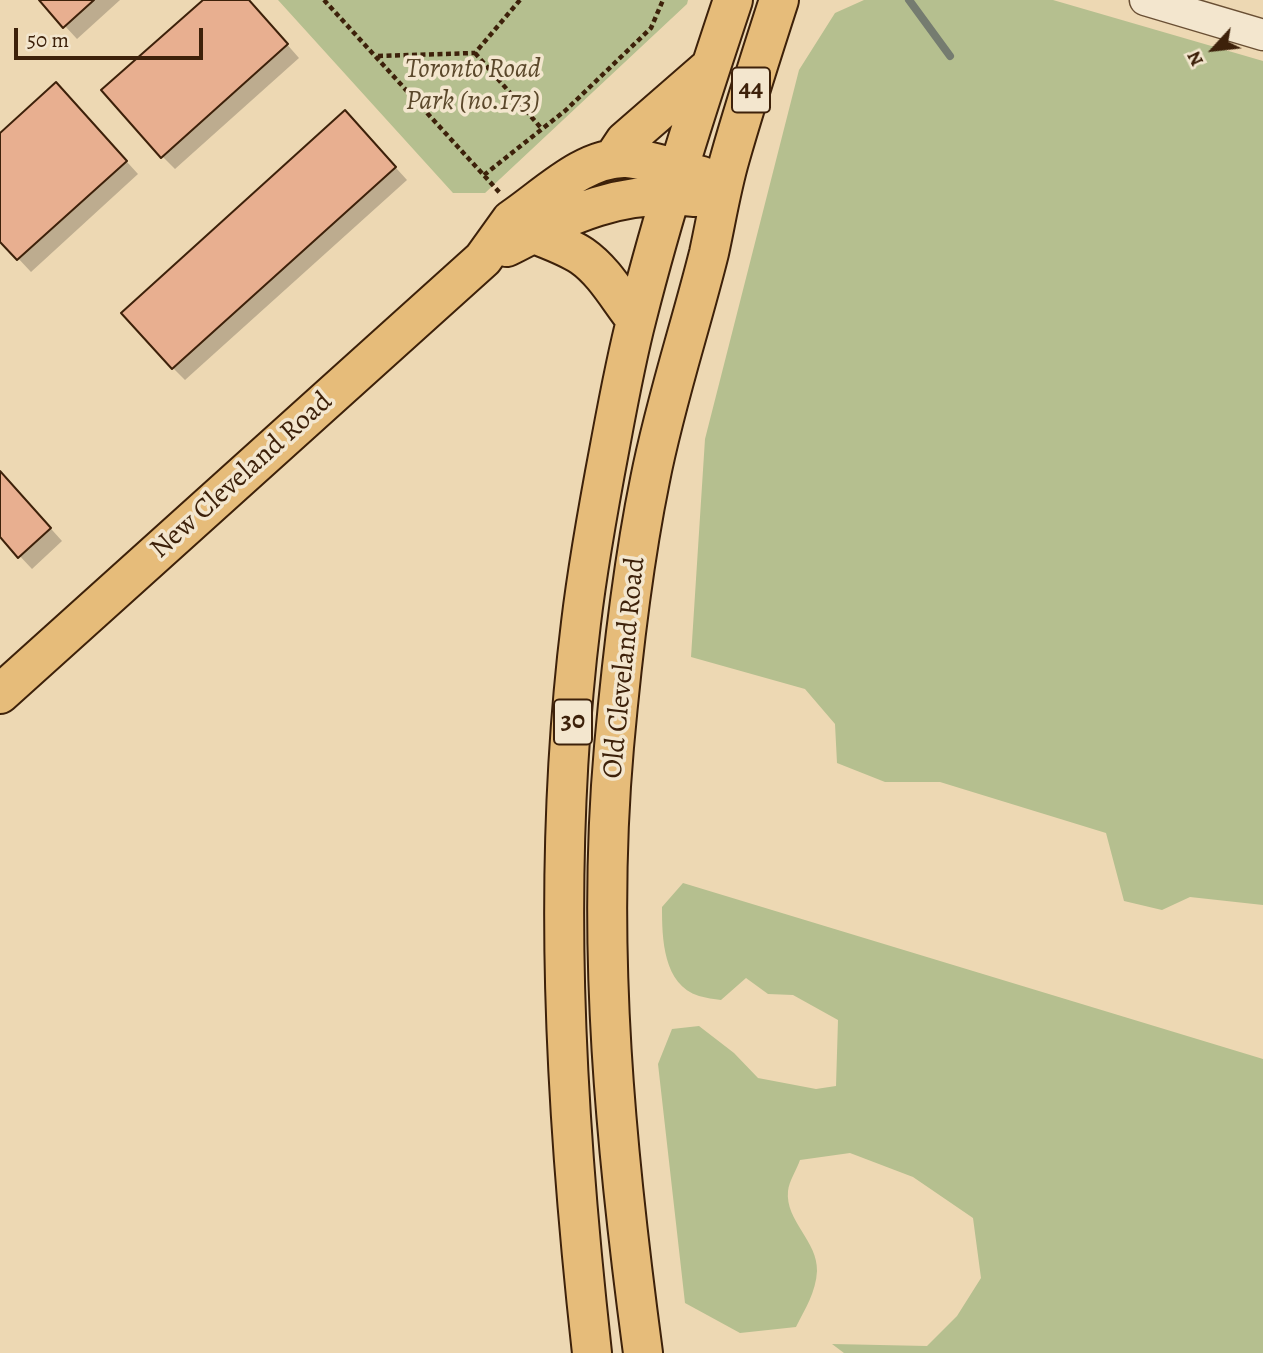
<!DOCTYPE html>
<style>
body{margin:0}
#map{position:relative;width:1263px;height:1353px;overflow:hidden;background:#edd8b3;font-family:Alegreya,serif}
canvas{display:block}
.north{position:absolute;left:1179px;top:14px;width:70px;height:70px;-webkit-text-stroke:5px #f3e6ce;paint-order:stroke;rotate:243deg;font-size:19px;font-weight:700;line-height:28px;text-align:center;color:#3d210a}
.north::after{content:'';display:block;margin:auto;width:24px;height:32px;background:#3d210a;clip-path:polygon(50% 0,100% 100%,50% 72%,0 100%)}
.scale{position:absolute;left:14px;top:28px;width:189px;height:32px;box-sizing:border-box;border:4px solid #3d210a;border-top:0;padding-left:9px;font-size:21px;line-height:24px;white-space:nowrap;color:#3d210a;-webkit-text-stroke:5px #f3e6ce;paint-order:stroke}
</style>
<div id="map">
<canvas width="1263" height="1353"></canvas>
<div class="north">N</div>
<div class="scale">50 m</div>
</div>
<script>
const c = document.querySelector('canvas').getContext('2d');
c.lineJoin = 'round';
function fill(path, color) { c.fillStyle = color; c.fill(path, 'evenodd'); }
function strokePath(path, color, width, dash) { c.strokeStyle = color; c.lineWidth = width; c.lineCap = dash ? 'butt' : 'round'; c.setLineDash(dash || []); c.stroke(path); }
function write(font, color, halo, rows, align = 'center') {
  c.font = font + ' Alegreya,serif'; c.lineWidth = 7; c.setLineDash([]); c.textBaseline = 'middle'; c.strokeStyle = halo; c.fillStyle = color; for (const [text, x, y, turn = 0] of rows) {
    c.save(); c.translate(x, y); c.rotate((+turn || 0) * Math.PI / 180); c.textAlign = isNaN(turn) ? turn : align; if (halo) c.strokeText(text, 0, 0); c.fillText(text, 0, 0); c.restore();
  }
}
fill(new Path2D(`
 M278 0H688L687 4 485 193H453Z
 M864 0H1053L1263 61V905L1190 897 1162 910 1124 901 1106 833 940 782H885L837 763 835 724 805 689 691 657 705 439 799 70 835 13Z
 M683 883 1263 1059V1353H844L832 1344 927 1346 957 1316 981 1278 973 1218 913 1177 850 1153 800 1160C797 1169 789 1181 788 1191 785 1221 818 1241 817 1271 816 1292 805 1309 796 1327L740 1333 685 1303 658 1064 672 1029 699 1026 734 1053 758 1078 816 1089 836 1086 838 1020 793 995 768 994 746 978 721 1000C714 999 706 998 699 996 663 985 662 938 662 907Z`), '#b5bf8f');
fill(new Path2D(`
 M41 0H120L77 39Z
 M205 0H248L299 58 175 169 162 156Z
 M68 97 138 174 31 272 0 239V136Z
 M357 125 407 180 185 380 173 368Z
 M0 472 62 541 32 569 0 535Z`), '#0003');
strokePath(new Path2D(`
 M909 0 950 56`), '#757c70', 8);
const building = new Path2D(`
 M39 0H94L63 28Z
 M203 0H249L288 44 161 158 101 90Z
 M56 82 127 161 17 260 0 242V133Z
 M345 110 396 167 172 369 121 313Z
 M0 471 51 528 18 558 0 537Z`);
fill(building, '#e8af90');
strokePath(building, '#3d210a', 2);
const minor = new Path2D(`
 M1145 0 1263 35`);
const primary = new Path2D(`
 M613 159 625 141 710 67
 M532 233C549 240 567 246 582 256 605 272 619 299 636 320
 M507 247C570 214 621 189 695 197
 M0 694 483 259 511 220 518 215C549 193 587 156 627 158 652 160 678 170 702 176
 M592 1353C565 1110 551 866 581 623 588 564 599 504 610 446 618 403 626 359 637 317 664 210 698 105 733 0
 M643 1353C616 1152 596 949 614 747 622 658 632 568 650 480 665 403 690 329 709 253 716 221 721 189 730 158 745 105 762 53 779 0`);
strokePath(minor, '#694f34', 33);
strokePath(primary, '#3d210a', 42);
strokePath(new Path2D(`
 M324 0 500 193
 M475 53 542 129
 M378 56 475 53 520 0
 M484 175 566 110 651 28 663 0`), '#3d210a', 4.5, [5, 3.5]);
strokePath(minor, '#f3e6ce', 30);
strokePath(primary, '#e6bc7a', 38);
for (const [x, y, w] of [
 [751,90,38],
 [573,722,38]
]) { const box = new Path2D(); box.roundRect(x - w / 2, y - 22.5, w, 45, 5); c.fillStyle = '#f3e6ce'; c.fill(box); strokePath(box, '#3d210a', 2); }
write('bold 26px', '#3d210a', null, [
 ["44",751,90],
 ["30",573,722]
]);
write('italic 28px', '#5b482b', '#f3e6ce', [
 ["Toronto Road",473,70],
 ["Park (no.173)",473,102]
]);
write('28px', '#3d210a', '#f3e6ce', [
 ["New Cleveland Road",242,476,-42],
 ["Old Cleveland Road",625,668,-84]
]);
</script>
